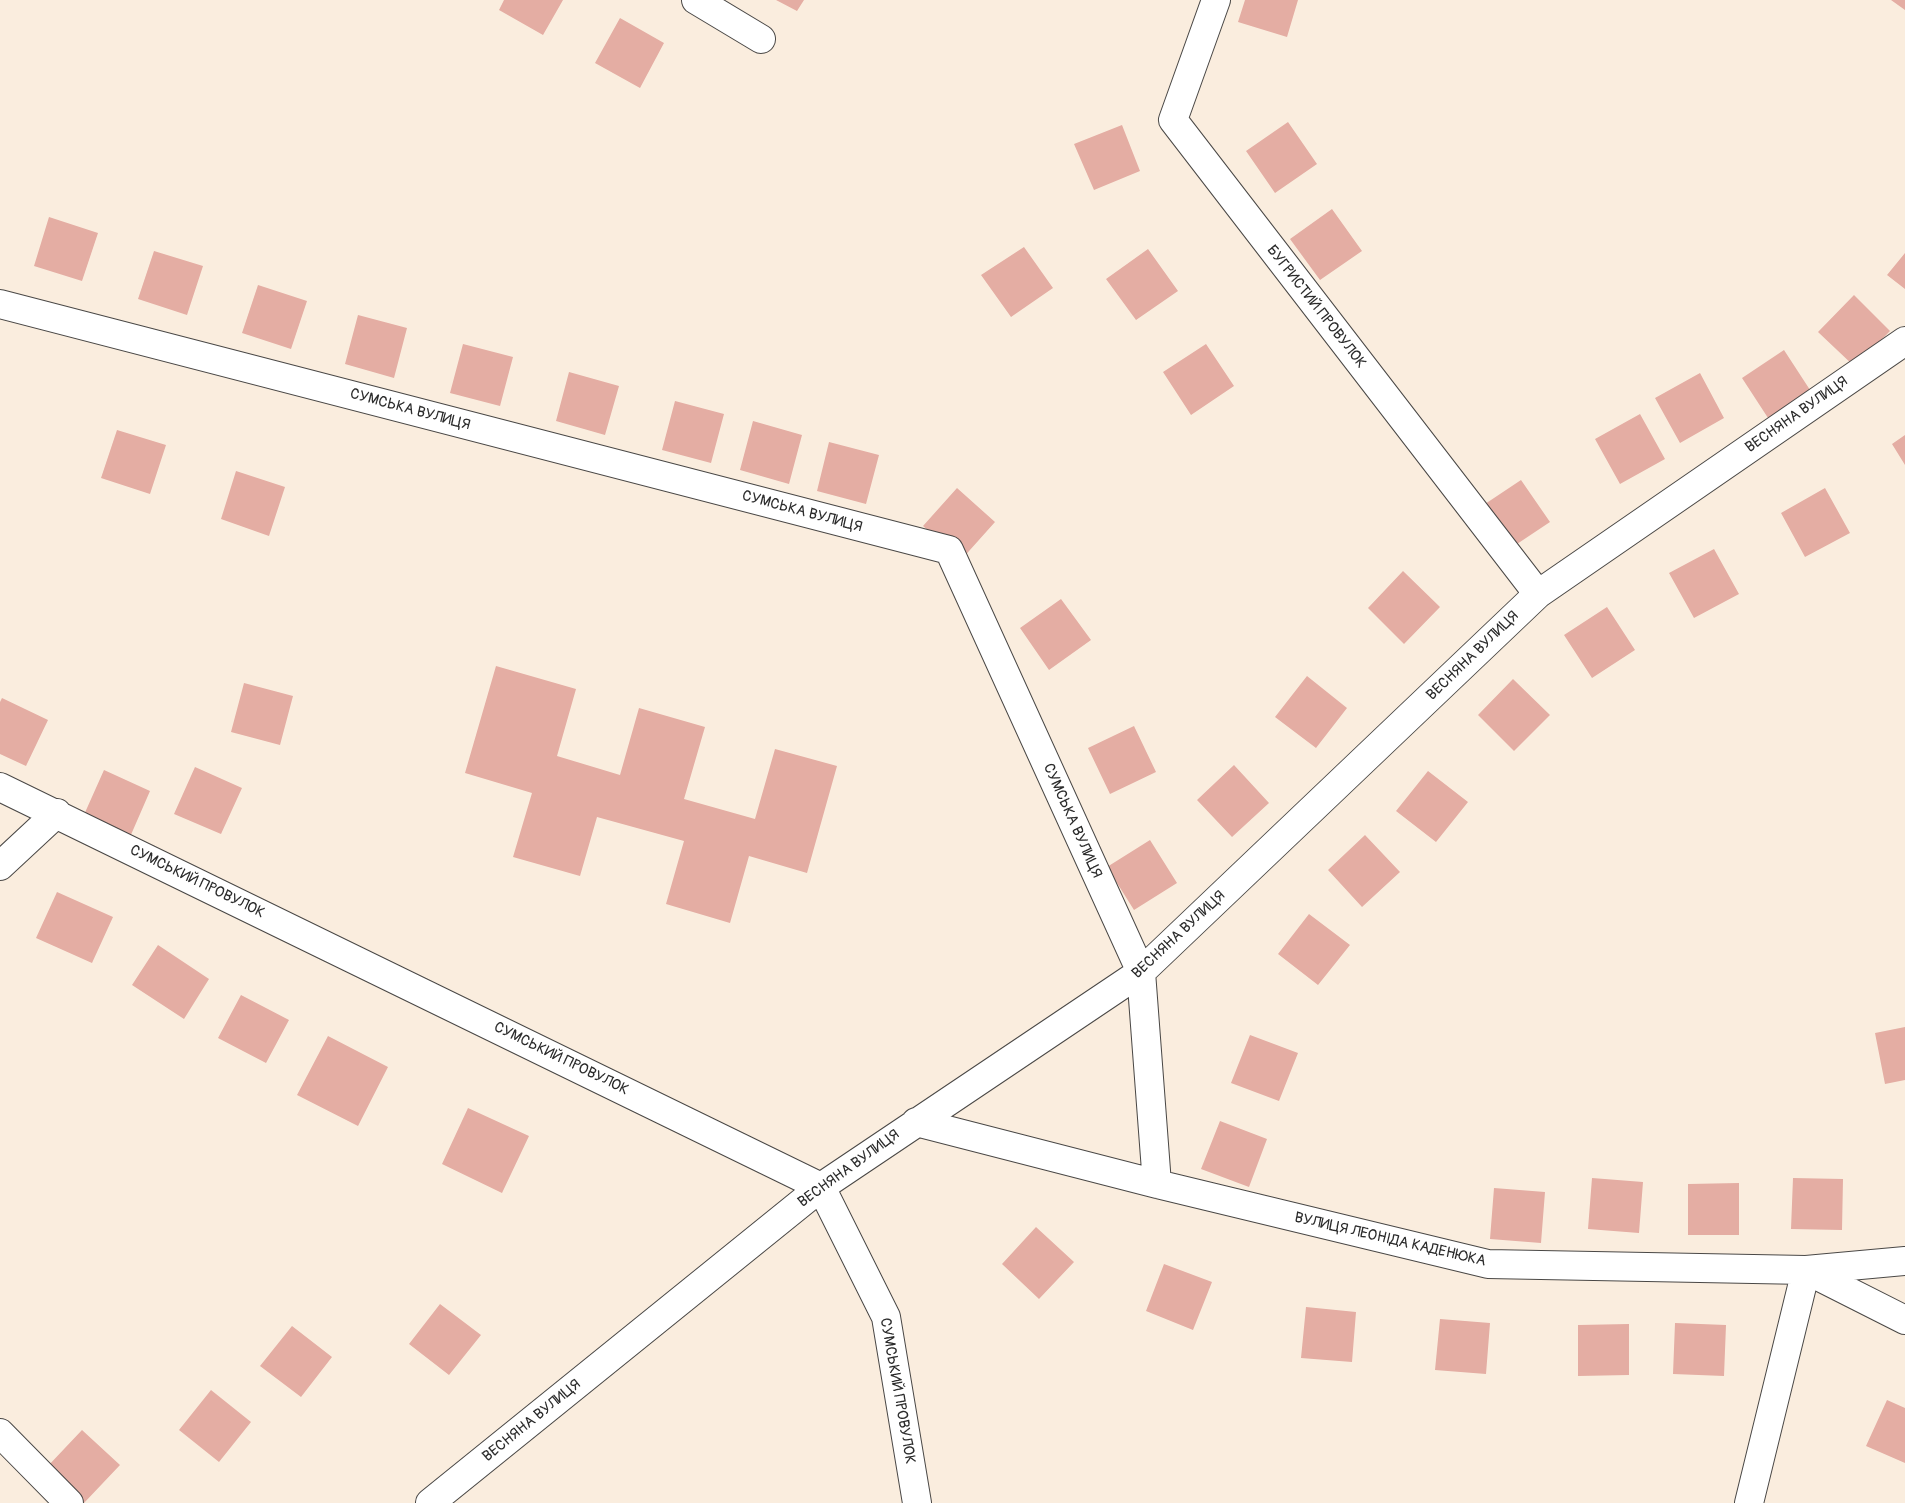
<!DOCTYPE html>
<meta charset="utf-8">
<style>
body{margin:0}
canvas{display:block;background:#faedde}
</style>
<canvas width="1905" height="1503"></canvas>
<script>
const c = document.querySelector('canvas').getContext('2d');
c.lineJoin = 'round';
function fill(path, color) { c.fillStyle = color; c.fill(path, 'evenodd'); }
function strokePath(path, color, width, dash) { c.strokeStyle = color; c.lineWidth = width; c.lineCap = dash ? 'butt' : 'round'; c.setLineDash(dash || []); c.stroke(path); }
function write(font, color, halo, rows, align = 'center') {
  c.font = font + ' Pangolin,sans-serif'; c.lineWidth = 4; c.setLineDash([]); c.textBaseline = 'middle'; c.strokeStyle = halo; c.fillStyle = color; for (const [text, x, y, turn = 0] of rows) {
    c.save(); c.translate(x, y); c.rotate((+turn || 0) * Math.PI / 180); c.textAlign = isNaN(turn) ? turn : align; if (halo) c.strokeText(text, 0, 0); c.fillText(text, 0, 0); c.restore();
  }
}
fill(new Path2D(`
 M504 0H563L543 35 499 10Z
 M776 0H804L797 11Z
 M1245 0H1298L1287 37 1238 22Z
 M1891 0H1905V10Z
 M620 18 664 43 640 88 595 63Z
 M1288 122 1317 164 1275 193 1246 151Z
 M1122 125 1140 171 1094 190 1074 144Z
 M1332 209 1362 251 1320 280 1290 239Z
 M49 217 98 233 82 281 34 266Z
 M1024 247 1053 288 1011 317 981 275Z
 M1148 249 1178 291 1136 320 1106 279Z
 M154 251 203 266 187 315 138 299Z
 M1905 253V289L1887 275Z
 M258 285 307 301 291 349 242 333Z
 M1854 295 1890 331 1855 367 1818 332Z
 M358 315 407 328 394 378 345 364Z
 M463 344 513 357 500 406 450 393Z
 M1206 344 1234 386 1191 415 1163 372Z
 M1784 350 1812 393 1770 421 1742 378Z
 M569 372 619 386 605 435 556 421Z
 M1700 373 1724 418 1680 443 1655 398Z
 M675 401 724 414 711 463 662 450Z
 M1640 414 1665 459 1620 484 1595 439Z
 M753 421 802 435 789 484 740 470Z
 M117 430 166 445 150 494 101 478Z
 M1905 435V465L1892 444Z
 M829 442 879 455 866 504 817 491Z
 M236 471 285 487 269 536 221 519Z
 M1521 480 1550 522 1508 550 1479 508Z
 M957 488 995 522 961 560 923 526Z
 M1825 488 1850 533 1805 557 1781 513Z
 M1714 549 1739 594 1694 618 1669 573Z
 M1403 571 1440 607 1404 644 1368 608Z
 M1061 599 1091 640 1049 670 1020 628Z
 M1607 607 1635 650 1592 678 1564 635Z
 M496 666 576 689 557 756 620 775 639 708 705 727 684 799 755 819 775 749 837 766 807 873 749 856 730 923 666 904 684 841 597 817 580 876 513 857 532 793 465 773Z
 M1307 676 1347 708 1316 748 1275 717Z
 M1513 679 1550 715 1514 751 1478 715Z
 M244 683 293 696 280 745 231 732Z
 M2 698 48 720 26 766 0 754V702Z
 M1134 726 1156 772 1110 794 1088 748Z
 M1234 765 1269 803 1232 837 1197 800Z
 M195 767 242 788 221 834 174 814Z
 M104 770 150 791 130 837 83 817Z
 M1428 771 1468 802 1436 842 1396 811Z
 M1365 835 1400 872 1362 907 1328 870Z
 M1150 840 1177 883 1134 910 1107 867Z
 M57 892 113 917 92 963 36 938Z
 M1309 914 1350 945 1318 985 1278 954Z
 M158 945 209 979 184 1019 132 985Z
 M241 995 289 1020 266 1063 218 1038Z
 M1905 1027V1080L1885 1084 1875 1033Z
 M1250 1035 1298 1053 1279 1101 1231 1083Z
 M328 1036 388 1067 358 1126 297 1095Z
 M468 1108 529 1136 502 1193 442 1164Z
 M1220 1121 1267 1139 1249 1187 1201 1169Z
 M1592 1178 1643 1182 1639 1233 1588 1229Z
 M1793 1178 1843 1179 1842 1230 1791 1229Z
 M1739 1183V1235H1688V1184Z
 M1494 1188 1545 1192 1541 1243 1490 1239Z
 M1036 1227 1074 1262 1039 1299 1002 1264Z
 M1164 1264 1212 1282 1193 1330 1146 1311Z
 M440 1304 481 1335 449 1375 409 1344Z
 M1306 1307 1356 1312 1352 1362 1301 1358Z
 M1440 1319 1490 1323 1486 1374 1435 1370Z
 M1675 1323 1726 1325 1724 1376 1673 1374Z
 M1629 1324V1375L1578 1376V1325Z
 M292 1326 332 1357 301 1397 260 1366Z
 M211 1390 251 1422 219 1462 179 1430Z
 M1887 1400 1905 1408V1463L1866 1446Z
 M82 1430 120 1465 84 1503 47 1467Z`), '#e4ada3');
const minor = new Path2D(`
 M696 0 761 39
 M1216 0 1173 120 1538 594
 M0 304 949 550 1141 972 1157 1184
 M0 787 821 1187 886 1317 917 1503
 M0 866 57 813
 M916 1122 1157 1184 1488 1264 1806 1270 1905 1261
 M0 1433 69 1503
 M430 1503 821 1187 1141 972 1538 594 1905 341
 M1749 1503 1806 1270 1905 1320`);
strokePath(minor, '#4a4846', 30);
strokePath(minor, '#fff', 28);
write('15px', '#2b2b2b', '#fff', [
 ["БУГРИСТИЙ ПРОВУЛОК",1316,307,52],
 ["СУМСЬКА ВУЛИЦЯ",410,410,15],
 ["ВЕСНЯНА ВУЛИЦЯ",1797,415,-35],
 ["СУМСЬКА ВУЛИЦЯ",802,512,15],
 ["ВЕСНЯНА ВУЛИЦЯ",1473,656,-44],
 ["СУМСЬКА ВУЛИЦЯ",1072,821,66],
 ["СУМСЬКИЙ ПРОВУЛОК",197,882,26],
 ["ВЕСНЯНА ВУЛИЦЯ",1179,935,-43],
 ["СУМСЬКИЙ ПРОВУЛОК",561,1059,26],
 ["ВЕСНЯНА ВУЛИЦЯ",849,1169,-36],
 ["ВУЛИЦЯ ЛЕОНІДА КАДЕНЮКА",1390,1240,13],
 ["СУМСЬКИЙ ПРОВУЛОК",897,1391,80],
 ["ВЕСНЯНА ВУЛИЦЯ",532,1421,-39]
]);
</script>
